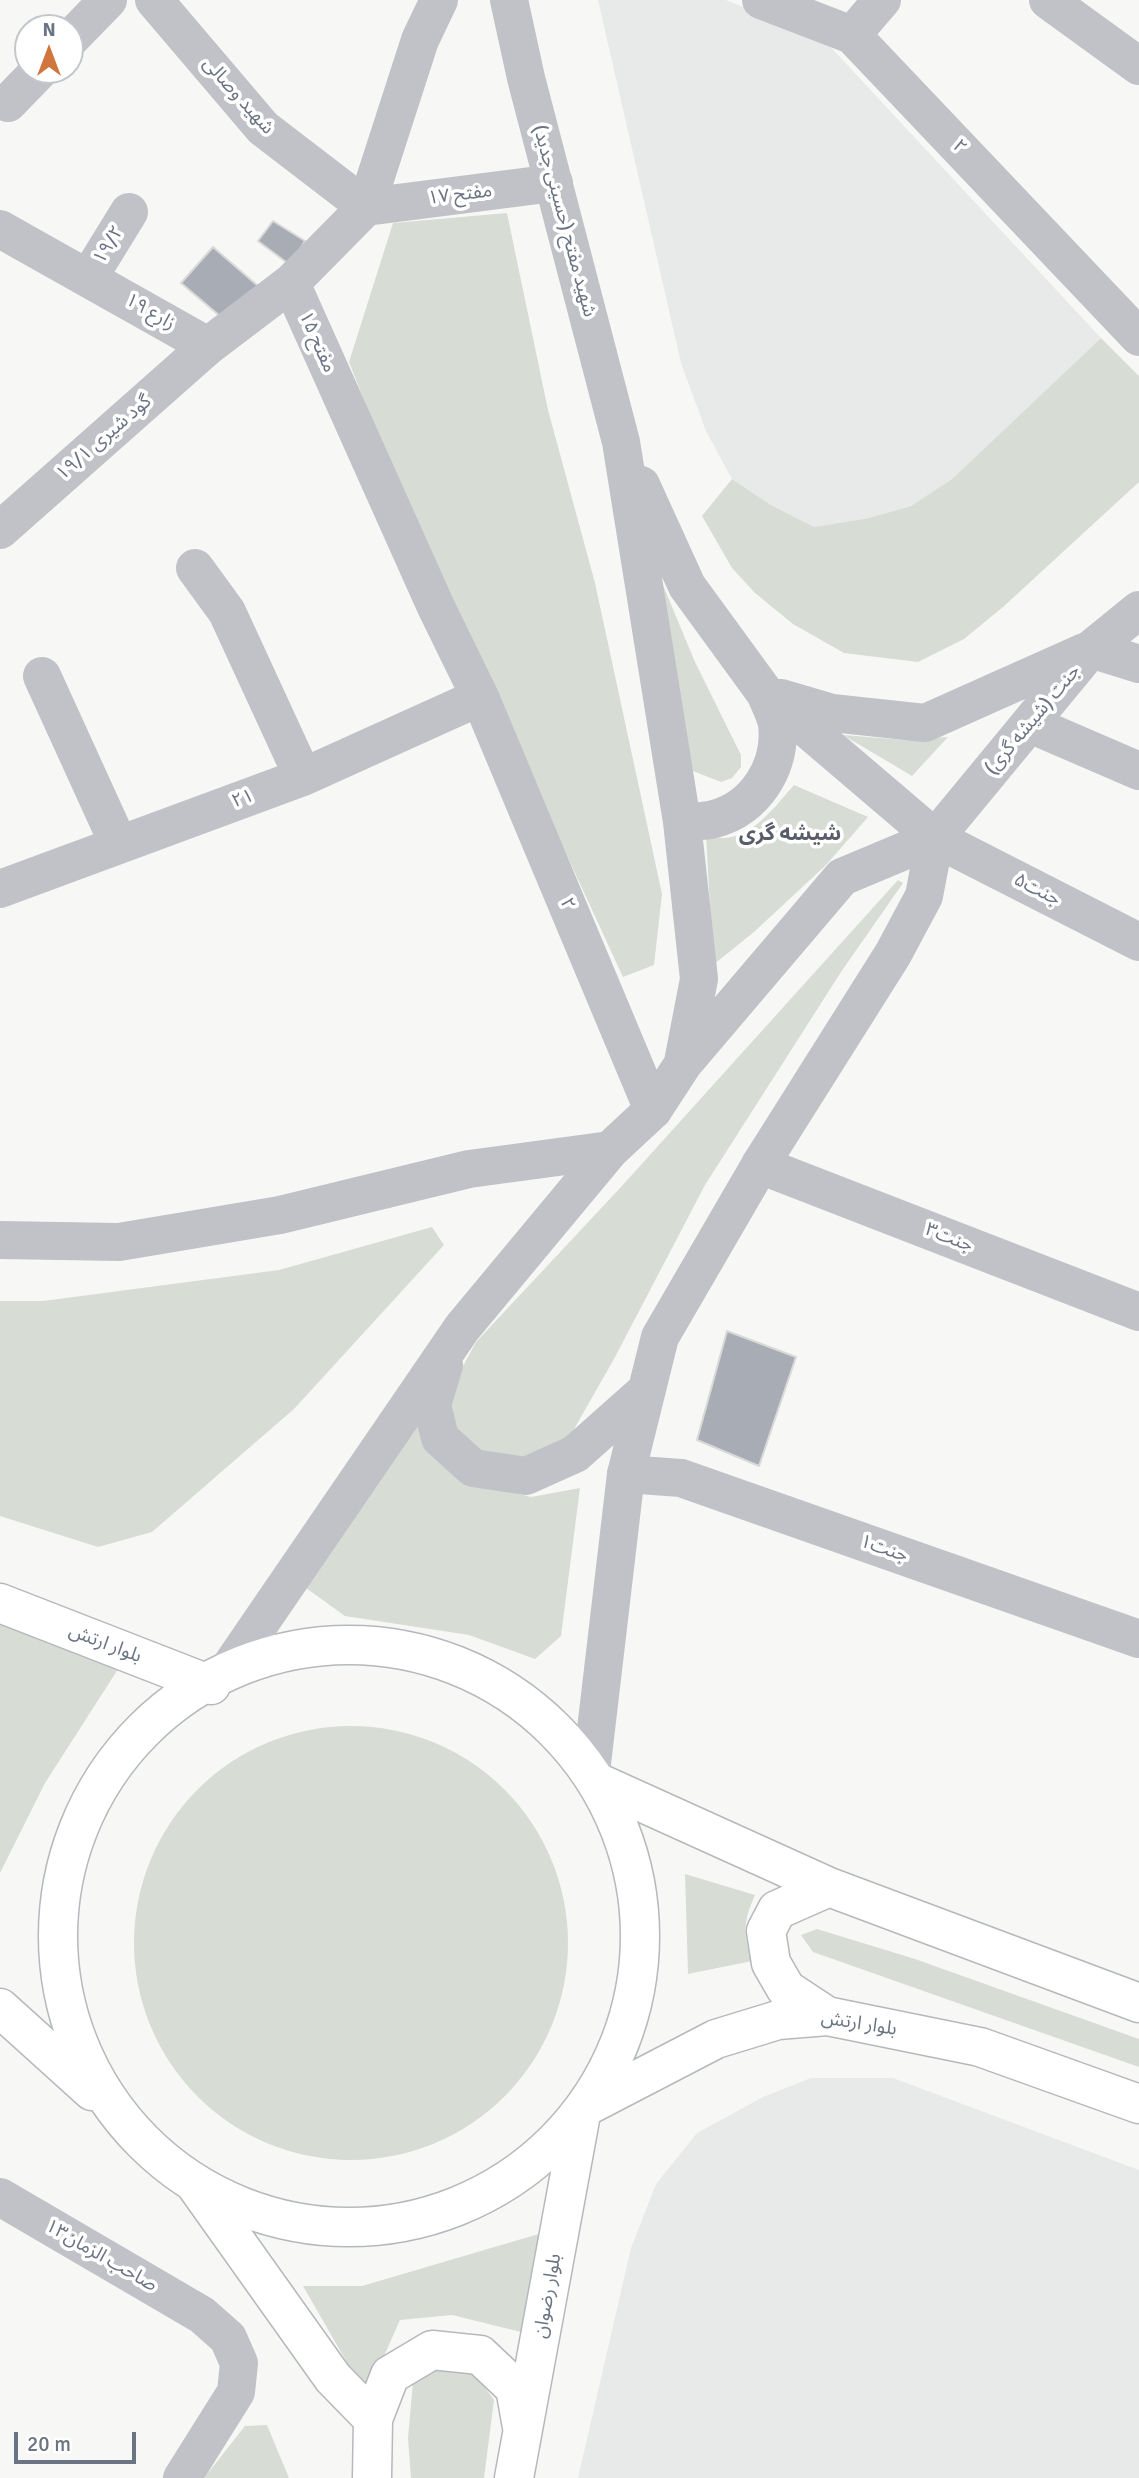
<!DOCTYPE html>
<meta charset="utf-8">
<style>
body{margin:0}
#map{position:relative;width:1139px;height:2478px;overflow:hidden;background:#f7f8f5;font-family:Signika,sans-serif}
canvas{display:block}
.north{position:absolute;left:14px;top:14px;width:70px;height:70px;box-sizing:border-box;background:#fff;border:2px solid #c3c7cd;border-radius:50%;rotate:0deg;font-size:19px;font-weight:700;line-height:28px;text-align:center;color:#6a7483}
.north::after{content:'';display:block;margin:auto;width:24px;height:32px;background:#d0753d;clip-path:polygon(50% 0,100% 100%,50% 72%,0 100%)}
.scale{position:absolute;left:14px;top:2432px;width:122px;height:32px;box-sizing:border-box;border:4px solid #6a7483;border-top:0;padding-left:9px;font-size:21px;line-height:24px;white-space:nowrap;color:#6a7483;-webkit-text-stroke:5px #fff;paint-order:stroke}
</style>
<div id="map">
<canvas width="1139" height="2478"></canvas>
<div class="north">N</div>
<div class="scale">20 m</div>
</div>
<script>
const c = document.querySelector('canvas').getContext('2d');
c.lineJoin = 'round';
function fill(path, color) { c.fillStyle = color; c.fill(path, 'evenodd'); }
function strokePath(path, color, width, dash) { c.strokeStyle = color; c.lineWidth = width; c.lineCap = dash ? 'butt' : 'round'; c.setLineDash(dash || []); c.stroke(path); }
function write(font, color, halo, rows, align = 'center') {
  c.font = font + ' Signika,"Noto Sans Arabic",sans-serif'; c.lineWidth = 7; c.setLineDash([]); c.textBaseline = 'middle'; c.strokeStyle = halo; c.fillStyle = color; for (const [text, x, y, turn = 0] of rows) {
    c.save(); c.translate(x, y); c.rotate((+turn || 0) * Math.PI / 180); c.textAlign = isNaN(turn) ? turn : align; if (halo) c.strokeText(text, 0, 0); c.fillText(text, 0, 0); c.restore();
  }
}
fill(new Path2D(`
 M598 0H726L825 41 1101 338 952 479 911 506 869 518 814 527 771 505 732 479 706 431 681 363Z
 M811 2078H893L1139 2170V2478H578L631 2248 656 2184 697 2133 763 2097Z`), '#e8e9e9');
fill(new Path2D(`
 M507 213 548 410 595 583 662 894 654 965 623 977 408 511 349 362 393 223Z
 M1101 338 1139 376V482L1003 607 964 639 918 662 844 653 793 624 755 593 732 568 702 516 732 479 771 505 814 527 869 518 911 506 952 479Z
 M650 554 695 662 741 755V767L732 778 721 782 693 771Z
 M843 735 905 740 948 737 912 776Z
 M794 785 868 817 826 865 754 932 713 965 706 834C712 835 718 838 723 838 753 838 776 805 794 785Z
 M898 880 903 883 841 972 705 1185 614 1359 565 1445 524 1461 480 1455 453 1432 444 1401 476 1342 621 1187Z
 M432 1227 444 1245 294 1409 152 1532 98 1547 0 1516V1301H43L279 1270Z
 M417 1425 465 1480 531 1497 580 1488 561 1636 535 1659 469 1635 345 1616 306 1588Z
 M0 1615 122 1663 45 1783 0 1873Z
 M134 1943a217 217 0 1 1 434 0a217 217 0 1 1-434 0Z
 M685 1874 755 1895C743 1922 743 1933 752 1961L688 1974Z
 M817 1929 915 1959 1139 2039V2067L813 1952 801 1935Z
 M542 2233 521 2332 452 2315 400 2320 380 2365 364 2392 303 2286H362Z
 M441 2363 470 2367 494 2400 484 2478H411L408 2438 413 2382Z
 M267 2425 289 2478H204L245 2426Z`), '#d7dcd5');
const building = new Path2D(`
 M273 221 305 241 290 265 258 241Z
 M213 247 258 286 227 322 181 283Z
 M727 1331 796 1357 759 1466 697 1440Z`);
fill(building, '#a8adb5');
strokePath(building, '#d9d9d8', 2);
const secondary = new Path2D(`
 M0 1603 211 1685
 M58 1936a291 291 0 1 1 582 0a291 291 0 1 1-582 0Z
 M599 1783 829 1887 1139 2003
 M0 2008 92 2091
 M827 2016 786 1989 771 1963 766 1931 777 1910 829 1887
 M587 2106 716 2039 778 2020 827 2016 980 2047 1139 2104
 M195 2184 333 2378 373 2419
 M372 2478 373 2419 390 2375 432 2350 480 2355 515 2388 522 2427
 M514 2478 581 2114`);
strokePath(secondary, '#b5b8bd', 41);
strokePath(new Path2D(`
 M154 0 263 128 366 207 554 183
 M439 0 420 40 366 207 291 283 436 607 480 697 653 1110
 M761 0 852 35 1139 337
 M1048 0 1139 66
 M852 35 882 0
 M70 39 108 0
 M8 103 40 70
 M0 229 208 346 291 283
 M89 277 129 212
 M0 530 208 346
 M195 568 227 612 303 777
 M1091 649 1139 664
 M42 676 119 845
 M1030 724 1139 771
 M935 838 1139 942
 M0 889 303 777 480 697
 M760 1165 1139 1312
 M0 1240 119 1242 280 1215 469 1169 610 1150
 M626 1474 681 1478 1139 1639
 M0 2197 202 2315 228 2338 239 2363 236 2392 182 2478`), '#c0c2c7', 38);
strokePath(new Path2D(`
 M509 0 526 78 621 442 682 822 699 979 683 1062
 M641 485 687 586 765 693 935 838
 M781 698 832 713 925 723 1084 652
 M682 822C692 821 704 822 714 819 756 808 782 766 777 724 775 714 769 703 765 693
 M444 1365 432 1405 440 1438 473 1468 526 1476 575 1454 647 1390
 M228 1670 462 1328 610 1150 653 1110 683 1064 842 877 935 838 1091 649 1139 610
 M591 1772 626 1474 660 1337 760 1165 893 954 924 896 935 838`), '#c0c2c7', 38);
strokePath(secondary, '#fff', 38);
write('19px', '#6a7483', '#fff', [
 ["شهید وصالی",238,96,48],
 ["۲",959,147,46],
 ["مفتح ۱۷",460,195,-7],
 ["شهید مفتح (حسینی جدید)",564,221,75],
 ["۱۹/۲",109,245,-59],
 ["۱۹ زارع",150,312,30],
 ["مفتح ۱۵",317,342,66],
 ["۱۹/۱ گود شیری",104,438,-41],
 ["جنت (شیشه گری)",1033,720,-50],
 ["۲۱",243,799,-20],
 ["جنت۵",1037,890,27],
 ["۲",567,904,67],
 ["جنت۳",949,1238,21],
 ["جنت۱",884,1549,19],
 ["بلوار ارتش",105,1644,21],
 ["بلوار ارتش",859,2024,9],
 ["صاحب الزمان۱۳",101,2256,30],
 ["بلوار رضوان",548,2296,-80]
]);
write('bold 21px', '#575e69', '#fff', [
 ["شیشه گری",790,834]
]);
</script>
